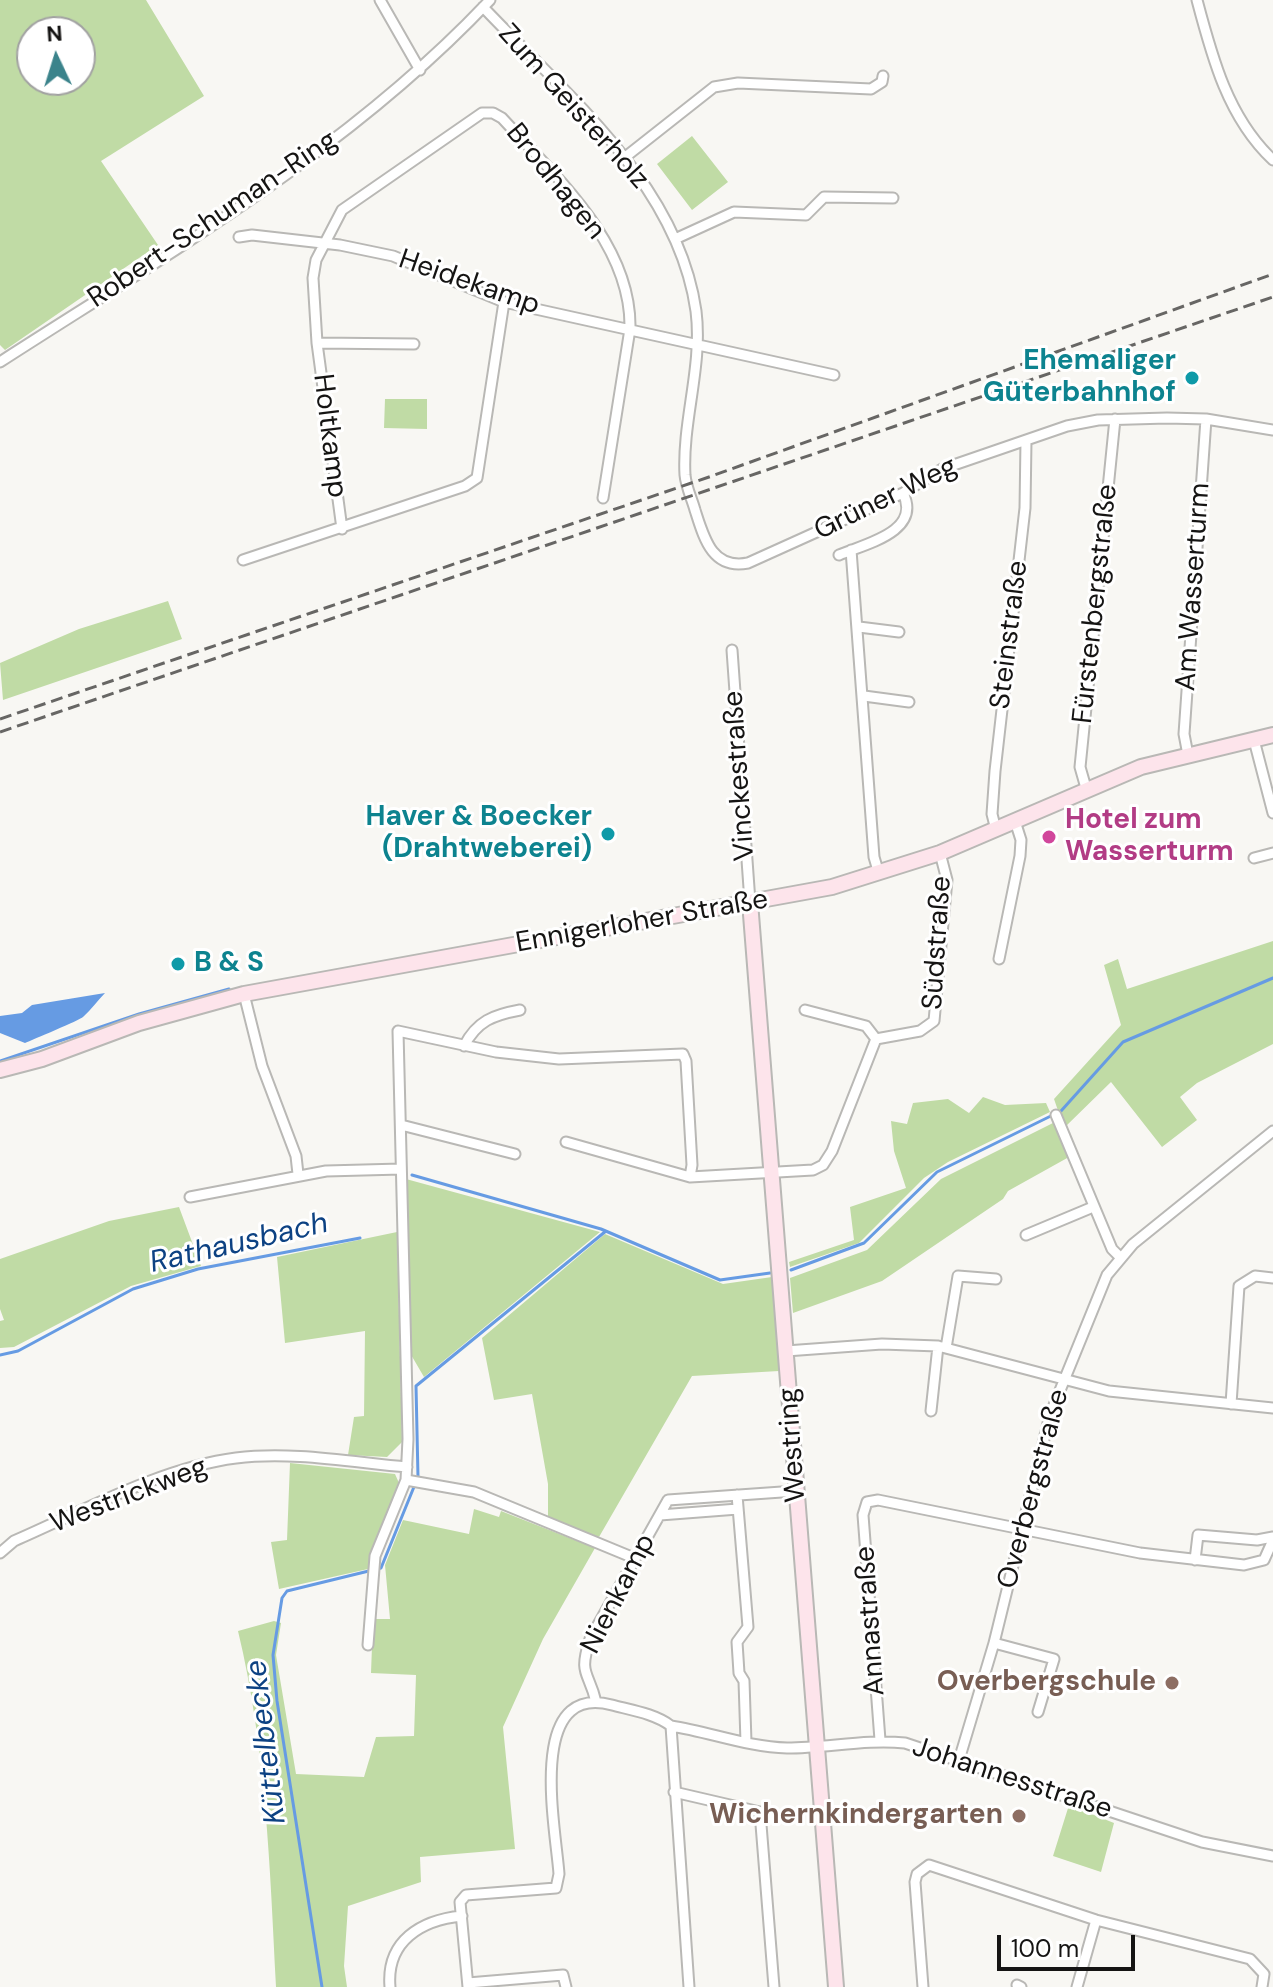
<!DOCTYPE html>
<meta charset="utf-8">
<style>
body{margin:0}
#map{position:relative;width:1273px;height:1987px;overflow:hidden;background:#f8f7f3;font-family:"DM Sans",sans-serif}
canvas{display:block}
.north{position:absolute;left:16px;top:16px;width:80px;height:80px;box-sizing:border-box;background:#fff;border:2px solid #a1a1a1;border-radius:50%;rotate:356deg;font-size:22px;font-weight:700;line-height:32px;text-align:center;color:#151413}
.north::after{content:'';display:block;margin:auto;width:28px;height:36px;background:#3b838b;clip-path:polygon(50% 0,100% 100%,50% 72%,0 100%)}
.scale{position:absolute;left:997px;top:1935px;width:138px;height:36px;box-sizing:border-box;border:4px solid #151413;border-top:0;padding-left:10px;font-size:24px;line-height:28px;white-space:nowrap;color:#151413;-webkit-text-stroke:6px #fff;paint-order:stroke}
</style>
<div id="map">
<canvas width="1273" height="1987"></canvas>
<div class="north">N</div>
<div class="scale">100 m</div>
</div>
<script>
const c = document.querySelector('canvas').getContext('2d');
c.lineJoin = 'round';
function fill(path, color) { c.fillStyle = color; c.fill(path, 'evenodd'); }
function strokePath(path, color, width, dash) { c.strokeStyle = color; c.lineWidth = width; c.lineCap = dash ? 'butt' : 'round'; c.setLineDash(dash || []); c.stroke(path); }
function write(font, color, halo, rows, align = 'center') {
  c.font = font + ' "DM Sans",sans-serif'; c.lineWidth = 6; c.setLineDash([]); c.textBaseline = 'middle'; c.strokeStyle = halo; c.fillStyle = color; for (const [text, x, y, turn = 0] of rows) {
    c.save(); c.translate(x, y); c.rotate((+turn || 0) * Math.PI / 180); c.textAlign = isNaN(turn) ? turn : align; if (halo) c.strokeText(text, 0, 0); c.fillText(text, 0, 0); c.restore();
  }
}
fill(new Path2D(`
 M0 0H146L204 96 101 161 158 245 5 350 0 345ZM80 32V80H32V32Z
 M692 136 728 182 692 210 657 164Z
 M385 399H427V429L384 428Z
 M168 601 182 639 3 700 0 663 79 629Z
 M1273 941V1044L1197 1083 1180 1097 1197 1120 1162 1147 1111 1082 1064 1128 1054 1099 1121 1025 1104 965 1118 959 1127 989Z
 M983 1097 1005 1105 1046 1103 1050 1112 948 1162 924 1178 859 1243 790 1267 789 1262 854 1240 850 1207 906 1188 894 1151 891 1121 907 1124 913 1103 948 1099 969 1113Z
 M1055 1122 1069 1157 1008 1191 1003 1199 882 1281 793 1313 790 1278 867 1250 941 1179Z
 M406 1179 600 1232 424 1377 410 1353Z
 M179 1207 201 1266 131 1286 14 1347 0 1348V1321L4 1320 0 1309V1259L109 1221Z
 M397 1232 402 1442 387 1457 348 1455 354 1417 364 1416 365 1331 285 1343 277 1257Z
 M605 1234 723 1284 772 1277 779 1371 692 1376 599 1537 548 1518V1484L532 1394 494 1400 482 1338Z
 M290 1463 395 1474 399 1483 374 1543 368 1569 279 1589 271 1542 287 1540Z
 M474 1509 499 1517 501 1511 595 1548 543 1639 503 1727 515 1849 420 1857 421 1882 348 1906 344 1966 347 1987H276C270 1868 266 1747 238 1631L274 1621 281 1623 276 1655 296 1774 364 1777 376 1737 414 1736 416 1675 371 1673 373 1619H390L385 1565 403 1520 469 1534Z
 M1069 1805 1114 1823 1101 1872 1053 1856Z`), '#c0dba5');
fill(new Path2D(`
 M105 993C98 1000 91 1010 83 1017 80 1020 32 1040 25 1043L0 1033V1016L22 1013 32 1005Z`), '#669be3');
strokePath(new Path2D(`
 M0 1061 139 1014 229 989
 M412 1175 601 1229 720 1280 770 1273
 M791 1270 864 1243 937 1172 1061 1111 1123 1042 1273 978
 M0 1355 18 1351 133 1289 198 1269 360 1238
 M322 1987 277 1701 273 1655 282 1598 287 1591 381 1568 418 1477 416 1386 606 1231`), '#669be3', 3);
const street = new Path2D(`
 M380 0 420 70
 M1197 0C1212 57 1228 118 1273 160
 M483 7C566 95 678 184 696 311 703 366 682 421 685 475 686 487 692 499 695 510 704 538 712 570 748 563L903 493 942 469 1067 426 1098 420 1167 418 1206 419 1273 430
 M624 158 714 87 738 83 871 89 882 82 883 76
 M239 237 252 235 340 245 393 256 504 302 834 375
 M675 239 734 212 806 215 824 197 893 198
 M317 343 414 344
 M0 362C169 253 351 148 490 0
 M342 529 317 343 313 278 316 260 342 210 482 113H493L502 118C555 176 632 244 630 329L603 498
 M851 550 874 857 879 874
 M839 555C865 544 922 532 903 493
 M243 560 465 486 477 478 504 302
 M859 627 899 632
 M732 650 750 902
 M864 696 909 702
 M1254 740 1273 813
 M1188 755 1184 734 1206 419
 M1086 788 1080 767 1115 419
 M996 830 992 814 995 771 1025 508 1026 441
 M1254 858 1273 853
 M999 959 1020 856 1021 840 1015 821
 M244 994 262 1066 296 1156 298 1174
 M805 1010 866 1026 876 1039
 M876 1039 920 1031 934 1021 947 880 940 853
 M464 1046C477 1021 493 1015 520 1010
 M1056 1115 1112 1249 1120 1257
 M401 1125 515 1154
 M566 1142 690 1177 813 1170 823 1165 832 1151 876 1039
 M190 1197 326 1171 401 1169
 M1026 1235 1093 1207
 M946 1348 958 1276 996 1279
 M786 1351 882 1344 938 1346 1109 1391 1273 1408
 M1231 1404 1239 1286 1255 1276 1273 1278
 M931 1411 938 1346
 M406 1480 474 1492 634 1558
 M737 1495 748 1627 737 1642 739 1673 744 1681 746 1742
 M660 1515 738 1509
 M0 1553 14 1541C81 1512 163 1467 236 1458 291 1451 351 1462 407 1467
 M1195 1560 1198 1535 1257 1540 1273 1537
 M994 1643 1054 1659 1038 1712
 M368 1645 375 1556 406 1480 408 1439 398 1031 496 1052 559 1059 683 1054 686 1061 692 1165 690 1177
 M596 1702C589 1671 578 1676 590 1639L668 1500 796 1491
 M671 1726 689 1987
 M880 1740 863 1515 867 1502 878 1500 1140 1553 1244 1565 1264 1560 1273 1540
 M959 1760 994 1643 1050 1415 1107 1275 1133 1244 1273 1131
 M674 1792 760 1812 774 1987
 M468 1983 563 1975 566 1987
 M1017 1985 1021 1987
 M390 1987C386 1941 421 1920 462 1916
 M468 1987 460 1902 466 1895 556 1888 559 1874C556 1829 525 1682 612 1705 631 1710 656 1714 671 1726 710 1732 748 1747 787 1748 827 1748 866 1739 905 1743L1202 1842 1273 1856
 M923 1987 915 1882 917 1874 929 1865 1096 1920 1250 1959 1264 1974 1262 1987
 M1077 1987 1096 1920`);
const secondary = new Path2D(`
 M750 902 836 1987
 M0 1070 42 1059 139 1023 244 994 832 887 940 853 1141 767 1273 735`);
strokePath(street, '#b9b8b5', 13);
strokePath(secondary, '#b9b8b5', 18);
strokePath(street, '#fff', 9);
strokePath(secondary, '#fde4eb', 14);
strokePath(new Path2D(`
 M0 719 709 477 1273 274
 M0 732 1273 297`), '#676664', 3, [12, 6]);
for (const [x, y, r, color] of [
 [1192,378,8,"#0f9aa8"],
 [608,834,8,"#0f9aa8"],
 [1049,837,8,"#d1479c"],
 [178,964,8,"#0f9aa8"],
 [1172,1683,8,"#8d6e63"],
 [1019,1816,8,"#8d6e63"]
]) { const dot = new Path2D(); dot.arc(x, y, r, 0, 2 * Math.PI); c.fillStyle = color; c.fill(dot); strokePath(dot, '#fff', 3); }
write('28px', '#151413', '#fff', [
 ["Zum Geisterholz",573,107,48],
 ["Brodhagen",555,182,51],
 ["Robert-Schuman-Ring",213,220,-34],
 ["Heidekamp",469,283,19],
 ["Holtkamp",329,436,83],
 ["Grüner Weg",886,499,-26],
 ["Am Wasserturm",1194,587,-86],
 ["Fürstenbergstraße",1096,604,-84],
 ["Steinstraße",1010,635,-83],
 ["Vinckestraße",740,776,-94],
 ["Ennigerloher Straße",642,922,-10],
 ["Südstraße",938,943,-86],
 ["Westring",793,1445,-94],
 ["Overbergstraße",1034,1489,-75],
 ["Westrickweg",129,1496,-21],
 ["Nienkamp",619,1594,-63],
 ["Annastraße",871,1621,-94],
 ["Johannesstraße",1012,1779,18]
]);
write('bold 28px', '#0d838f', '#fff', [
 ["Ehemaliger",1176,362],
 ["Güterbahnhof",1176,394],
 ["Haver & Boecker",592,818],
 ["(Drahtweberei)",592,850],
 ["B & S",194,964,"left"]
], 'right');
write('bold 28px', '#b23c85', '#fff', [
 ["Hotel zum",1065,821],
 ["Wasserturm",1065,853]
], 'left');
write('bold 28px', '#785e54', '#fff', [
 ["Overbergschule",1156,1683],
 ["Wichernkindergarten",1003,1816]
], 'right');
write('italic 30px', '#0d4283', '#fff', [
 ["Rathausbach",239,1244,-13],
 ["Küttelbecke",267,1742,-97]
]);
</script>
